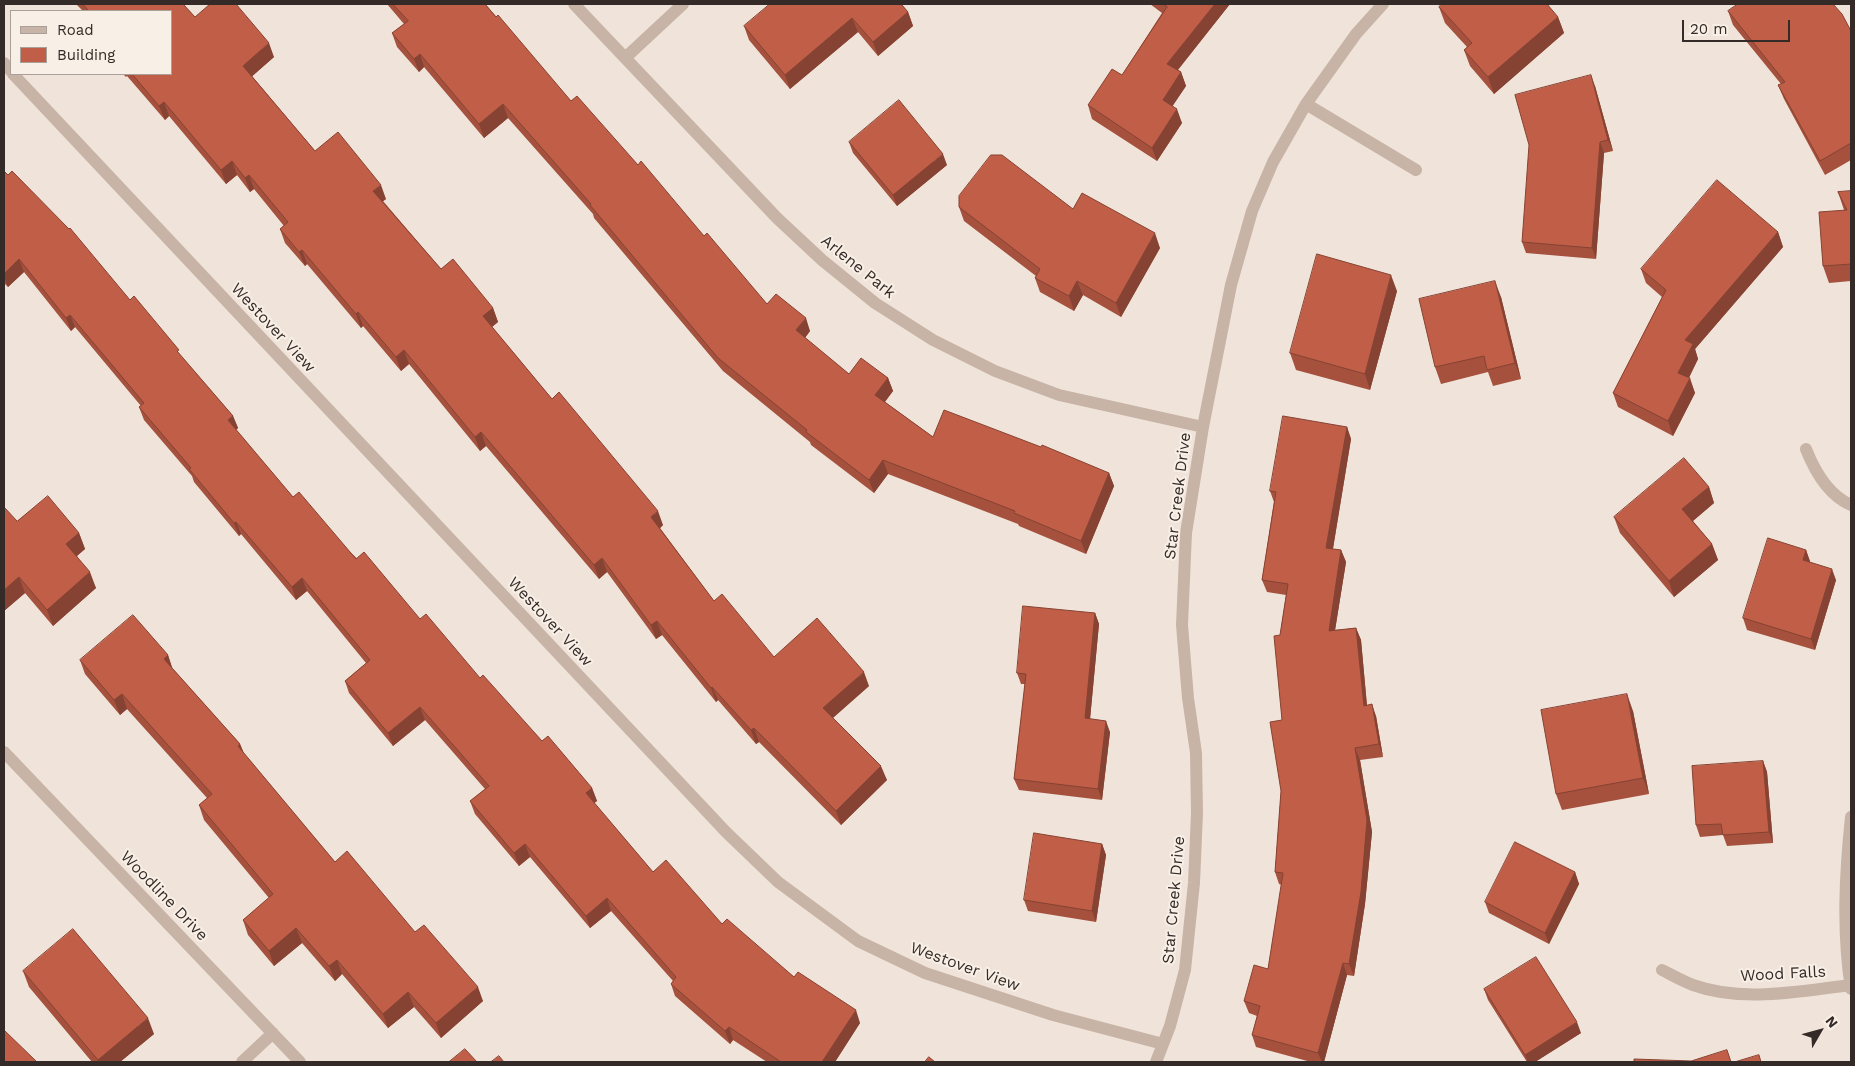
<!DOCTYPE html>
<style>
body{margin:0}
#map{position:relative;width:1855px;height:1066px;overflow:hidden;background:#f0e4da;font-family:"Work Sans",sans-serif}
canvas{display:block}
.frame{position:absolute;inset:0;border:5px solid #342a27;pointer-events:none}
.legend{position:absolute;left:10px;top:10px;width:162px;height:65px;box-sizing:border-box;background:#f8efe6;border:1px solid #aaa09a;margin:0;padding:6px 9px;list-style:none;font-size:15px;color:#342a27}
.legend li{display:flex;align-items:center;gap:10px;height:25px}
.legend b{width:25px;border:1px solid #aaa09a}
.north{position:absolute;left:1795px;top:1006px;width:50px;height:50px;-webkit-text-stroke:4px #f8efe6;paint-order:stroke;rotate:52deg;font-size:14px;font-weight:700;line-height:20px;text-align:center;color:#342a27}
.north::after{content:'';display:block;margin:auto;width:18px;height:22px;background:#342a27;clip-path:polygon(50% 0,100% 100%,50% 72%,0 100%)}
.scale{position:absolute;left:1682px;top:20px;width:108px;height:22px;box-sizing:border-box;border:2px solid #342a27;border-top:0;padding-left:6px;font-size:15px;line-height:18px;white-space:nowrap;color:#342a27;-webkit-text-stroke:4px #f8efe6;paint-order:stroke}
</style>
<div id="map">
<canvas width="1855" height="1066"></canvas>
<div class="frame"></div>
<ul class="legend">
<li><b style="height:6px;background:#c7b4a6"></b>Road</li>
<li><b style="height:14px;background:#c05e48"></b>Building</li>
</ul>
<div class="north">N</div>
<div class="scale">20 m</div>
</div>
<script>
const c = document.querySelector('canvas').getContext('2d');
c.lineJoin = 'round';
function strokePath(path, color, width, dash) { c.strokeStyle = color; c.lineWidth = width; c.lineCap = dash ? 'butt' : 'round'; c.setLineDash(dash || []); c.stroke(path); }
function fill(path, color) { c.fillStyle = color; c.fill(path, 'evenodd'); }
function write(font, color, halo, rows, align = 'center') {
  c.font = font + ' "Work Sans",sans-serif'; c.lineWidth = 4; c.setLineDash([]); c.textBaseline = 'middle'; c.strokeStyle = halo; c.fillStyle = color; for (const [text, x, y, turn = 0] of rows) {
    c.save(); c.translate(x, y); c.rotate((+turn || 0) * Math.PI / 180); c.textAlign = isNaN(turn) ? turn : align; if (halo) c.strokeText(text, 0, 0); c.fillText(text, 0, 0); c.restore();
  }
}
strokePath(new Path2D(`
 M574 4 777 218 822 260 875 303 933 340 995 371 1059 395 1203 427
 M625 58 683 4
 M4 63 11 71
 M13 74 726 832 778 882 858 941 925 973 1053 1015 1163 1044
 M1306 104 1416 170
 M1806 449C1815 472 1828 495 1851 505
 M4 752 300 1062
 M1851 817C1845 874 1842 932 1851 989
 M1662 970C1672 975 1682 981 1693 985 1743 1003 1800 991 1851 985
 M242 1062 273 1033
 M1156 1062 1170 1026 1185 970 1194 883 1197 813 1196 753 1188 698 1182 625 1186 533 1203 427 1231 285 1252 211 1273 162 1306 104 1356 34 1383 4`), '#c7b4a6', 12);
fill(new Path2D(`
 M76 4H183L195 17 274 57 252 76 315 151 386 199 383 201 441 269 493 308 498 322 492 327 552 399 663 525 660 528 714 601 774 657 869 686 833 718 887 780 841 825 759 742 756 744 718 700 716 702 662 635 656 639 607 572 599 579 486 446 480 451 409 364 401 371 363 326 361 328 307 264 305 266 285 243 280 229 284 226 254 189 250 192 237 175 226 184 169 116 165 120 127 76 126 77 123 74H171V11H83Z
 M387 4H485L571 101 638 165 767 304 810 331 805 338 849 374 888 378 893 391 885 402 933 437 1109 473 1114 486 1086 554 1019 526 1018 524 888 474 874 493 811 445 810 442 723 371 594 218 593 214 508 118 484 138 424 67 419 72 397 47 392 33 404 24Z
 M904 4 902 5 908 12 913 26 878 56 858 32 790 89 749 40 744 26Z
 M1150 4H1230L1178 70 1181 72 1186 86 1172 106 1182 123 1157 161 1092 119 1088 105 1122 75 1162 13Z
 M1439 7 1558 17 1564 33 1494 94 1470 66 1464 50 1467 47 1445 23Z
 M1728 11 1851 31V160L1825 175 1784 99 1778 85 1781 84 1733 25Z
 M1595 86 1613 151 1604 153 1596 259 1526 253 1522 242Z
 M849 142 947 165 897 206 853 153Z
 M4 171 130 300 182 357 233 416 238 428 236 430 293 497 420 619 542 741 592 788 597 801 594 803 653 872 794 977 860 1023 835 1062H767L733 1040 730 1044 675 996 671 984 673 981 611 911 590 928 530 857 519 866 475 814 470 801 485 789 425 720 393 746 349 693 345 681 366 663 307 591 296 600 241 534 239 536 194 482 192 476 144 420 139 407 141 406 75 327 71 331 24 272 8 287 4 283Z
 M1851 191V281L1829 283 1823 266 1844 210 1838 192Z
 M959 207 1073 209 1160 248 1121 317 1083 295 1074 311 1040 292 1035 278 1036 276 964 221Z
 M1778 232 1783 247 1695 349 1698 359 1689 378 1695 393 1673 436 1618 407 1613 393 1662 297 1646 283 1641 269Z
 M1397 291 1370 390 1296 370 1290 353Z
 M1501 297 1521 379 1493 386 1488 372 1441 384 1435 367Z
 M1347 427 1351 439 1333 549 1341 550 1346 562 1335 630 1356 628 1361 640 1367 705 1376 716 1383 757 1360 760 1372 832 1365 904 1354 976 1347 975 1324 1062H1311L1256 1047 1252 1035 1257 1016 1249 1013 1244 1001 1268 969 1282 885 1279 884 1275 872 1281 791 1282 720 1280 635 1286 595 1267 592 1262 580 1274 502 1270 491Z
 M1709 487 1714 503 1693 521 1712 544 1718 560 1674 597 1620 533 1614 517Z
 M17 521 79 533 85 549 77 556 96 588 53 626 25 593 4 611Z
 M1806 550 1810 562 1836 580 1815 650 1747 630 1743 618Z
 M1095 613 1099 624 1090 719 1110 732 1102 800 1019 790 1014 779 1025 684H1021L1017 673Z
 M168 655 172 668 240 744 244 754 335 862 415 932 483 1001 441 1038 414 1007 388 1028 342 974 335 981 302 943 274 966 248 935 243 920 269 898 204 820 199 805 207 798 127 709 120 715 85 674 80 660Z
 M1633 711 1649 794 1562 810 1556 794Z
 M1763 761 1767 772 1773 843 1727 846 1723 835 1700 837 1696 825Z
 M1102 844 1106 855 1096 922 1028 911 1024 900Z
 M1575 872 1579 884 1549 944 1489 913 1485 902Z
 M23 971 154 1034 120 1062H92L29 987Z
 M1484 989 1581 1033 1535 1062H1527L1488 1000Z`), '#a5513e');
fill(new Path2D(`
 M1215 4H1230L1172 77 1167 64Z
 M908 12 913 26 878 56 873 42Z
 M1558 17 1564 33 1494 94 1488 77Z
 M852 18 858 32 790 89 785 75Z
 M269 43 274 57 248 80 243 66Z
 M420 54 424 67 419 72 414 59Z
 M1181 72 1186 86 1168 113 1163 100Z
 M1591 75 1595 86 1613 151 1608 140Z
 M164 102 169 116 165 120 159 106Z
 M503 104 508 118 484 138 479 124Z
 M1177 109 1182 123 1157 161 1152 148Z
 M1600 142 1604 153 1596 259 1592 248Z
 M943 154 947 165 897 206 893 195Z
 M232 161 237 175 226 184 221 170Z
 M249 175 254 189 250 192 245 178Z
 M381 185 386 199 378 205 373 191Z
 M1778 232 1783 247 1695 349 1698 359 1684 387 1678 373 1685 340Z
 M1155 233 1160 248 1121 317 1116 303Z
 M302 250 307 264 305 266 299 252Z
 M19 259 24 272 8 287 4 276V274Z
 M1391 275 1397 291 1370 390 1365 374Z
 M1077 281 1083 295 1074 311 1069 296Z
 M1495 281 1501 297 1521 379 1515 363Z
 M493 308 498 322 488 330 483 316Z
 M358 312 363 326 361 328 356 314Z
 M70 315 75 327 71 331 66 318Z
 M806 318 810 331 801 343 796 330Z
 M404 350 409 364 401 371 396 357Z
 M888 378 893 391 880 408 875 395Z
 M1690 378 1695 393 1673 436 1668 421Z
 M233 416 238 428 232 433 228 420Z
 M1347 427 1351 439 1331 560 1326 548Z
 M481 432 486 446 480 451 475 437Z
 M883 460 888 474 874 493 869 480Z
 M1109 473 1114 486 1086 554 1081 541Z
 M1709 487 1714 503 1688 525 1682 509Z
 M658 511 663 525 657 531 651 517Z
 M236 522 241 534 239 536 234 523Z
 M79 533 85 549 72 560 66 544Z
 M1712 544 1718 560 1674 597 1669 581Z
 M1341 550 1346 562 1333 643 1329 631Z
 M1806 550 1810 561 1807 571 1803 560Z
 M602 558 607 572 599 579 594 565Z
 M1832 569 1836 580 1815 650 1811 639Z
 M90 572 96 588 53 626 47 610Z
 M19 577 25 593 4 611V590Z
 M302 578 307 591 296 600 292 587Z
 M1095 613 1099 624 1089 730 1085 718Z
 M657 621 662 635 656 639 651 625Z
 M1356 628 1361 640 1368 718 1364 706Z
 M168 655 173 670 164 659Z
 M864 672 869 686 828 722 823 708Z
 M712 687 718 700 716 702 711 688Z
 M122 694 127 709 120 715 114 700Z
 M1627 694 1633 711 1649 794 1643 778Z
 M1372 704 1376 716 1383 757 1379 744Z
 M420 707 425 720 393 746 388 733Z
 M1106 721 1110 732 1102 800 1098 789Z
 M754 728 759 742 756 744 751 730Z
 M240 744 246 758 238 746Z
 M1355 748 1360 760 1372 832 1365 904 1354 976 1349 964Z
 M1763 761 1767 772 1773 843 1769 832Z
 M881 766 887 780 841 825 836 811Z
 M592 788 597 801 590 806 586 793Z
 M525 844 530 857 519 866 514 853Z
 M1102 844 1106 855 1096 922 1092 911Z
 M1575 872 1579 884 1549 944 1545 933Z
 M607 898 611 911 590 928 586 916Z
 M296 928 302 943 274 966 269 951Z
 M337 960 342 974 335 981 329 966Z
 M1343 963 1347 975 1324 1062H1322L1318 1053Z
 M478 987 483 1001 441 1038 436 1023Z
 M408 992 414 1007 388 1028 383 1014Z
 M856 1010 860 1023 835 1062H822Z
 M148 1018 154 1034 120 1062H98V1060Z
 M1577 1022 1581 1033 1535 1062H1528L1525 1055Z
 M729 1027 733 1040 730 1044 725 1031Z`), '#864232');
const building = new Path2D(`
 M83 4H183L195 17 210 4H236L269 43 243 66 315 151 338 132 381 185 373 191 441 269 453 259 493 308 483 316 552 399 559 392 658 511 651 517 714 601 722 594 774 657 817 618 864 672 823 708 881 766 836 811 754 728 751 730 712 687 711 688 657 621 651 625 602 558 594 565 481 432 475 437 404 350 396 357 358 312 356 314 302 250 299 252 280 229 288 222 249 175 245 178 232 161 221 170 164 102 159 106 132 74H171V11H89Z
 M393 4H485L496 17 498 15 571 101 577 96 638 165 641 161 704 236 707 233 767 304 776 294 806 318 796 330 849 374 861 358 888 378 875 395 933 437 944 410 1041 447 1042 445 1109 473 1081 541 1014 513 1015 511 883 460 869 480 806 432 807 430 718 358 590 205 591 204 503 104 479 124 420 54 414 59 392 33 408 21Z
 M770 4H901L908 12 873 42 852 18 785 75 744 26Z
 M1163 4H1215L1167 64 1181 72 1163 100 1177 109 1152 148 1088 105 1112 69 1122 75 1167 7Z
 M1442 4H1547L1558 17 1488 77 1464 50 1472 43 1439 7Z
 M1738 4H1833L1842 14 1851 31V143L1820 161 1778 85 1785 82 1728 11Z
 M1591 75 1608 140 1600 142 1592 248 1522 242 1529 145 1515 95Z
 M899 100 943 154 893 195 849 142Z
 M991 155H1002L1073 209 1082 193 1155 233 1116 303 1077 281 1069 296 1035 278 1040 269 959 207V196Z
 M4 171 8 175 12 171 69 229 70 228 130 300 134 296 179 350 177 351 233 416 228 420 293 497 299 492 356 559 364 552 420 619 426 614 480 678 483 675 542 741 548 736 592 788 586 793 653 872 666 860 722 924 727 919 794 977 798 972 856 1010 822 1062H781L729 1027 725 1031 671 984 676 977 607 898 586 916 525 844 514 853 470 801 489 786 420 707 388 733 345 681 370 660 302 578 292 587 236 522 234 523 189 469 191 468 139 407 144 403 70 315 66 318 19 259 4 274Z
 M1717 180 1778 232 1685 340 1693 344 1678 373 1690 378 1668 421 1613 393 1666 290 1641 269Z
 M1851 191V264L1823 266 1819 212 1847 210 1838 192Z
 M1317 254 1391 275 1365 374 1290 353Z
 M1495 281 1515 363 1487 370 1484 356 1435 367 1419 299Z
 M1283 416 1347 427 1326 548 1341 550 1329 631 1356 628 1364 706 1372 704 1379 744 1355 748 1367 820 1361 892 1349 964 1343 963 1318 1053 1252 1035 1260 1006 1244 1001 1254 965 1268 969 1283 873 1275 872 1281 791 1270 722 1282 720 1274 636 1280 635 1288 584 1262 580 1276 492 1270 491Z
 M1684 458 1709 487 1682 509 1712 544 1669 581 1614 517Z
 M48 496 79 533 66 544 90 572 47 610 19 577 4 590V507L17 521Z
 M1768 538 1806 550 1803 560 1832 569 1811 639 1743 618Z
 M1023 606 1095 613 1085 718 1106 721 1098 789 1014 779 1026 674 1017 673Z
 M133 615 168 655 164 659 240 744 238 746 335 862 347 851 415 932 424 925 478 987 436 1023 408 992 383 1014 337 960 329 966 296 928 269 951 243 920 273 894 199 805 212 794 122 694 114 700 80 660Z
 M1627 694 1643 778 1556 794 1541 710Z
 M1763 761 1769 832 1723 835 1721 824 1696 825 1692 766Z
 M1034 833 1102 844 1092 911 1024 900Z
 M1515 842 1575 872 1545 933 1485 902Z
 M73 929 148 1018 98 1060 23 971Z
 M1536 957 1577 1022 1525 1055 1484 989Z
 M4 1030 37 1062H4Z
 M465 1049 477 1062H449Z
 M1727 1050 1731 1062H1634V1059L1691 1061Z
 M1759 1055 1761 1062H1735Z
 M499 1056 504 1062H491Z
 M929 1057 935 1062H925Z`);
fill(building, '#c05e48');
strokePath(building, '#864232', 1);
write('16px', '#342a27', '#f8efe6', [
 ["Arlene Park",858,267,39],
 ["Westover View",273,328,47],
 ["Star Creek Drive",1178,496,-83],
 ["Westover View",550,622,47],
 ["Woodline Drive",164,896,46],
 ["Star Creek Drive",1174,900,-85],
 ["Westover View",965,967,20],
 ["Wood Falls",1783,974,-3]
]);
</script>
